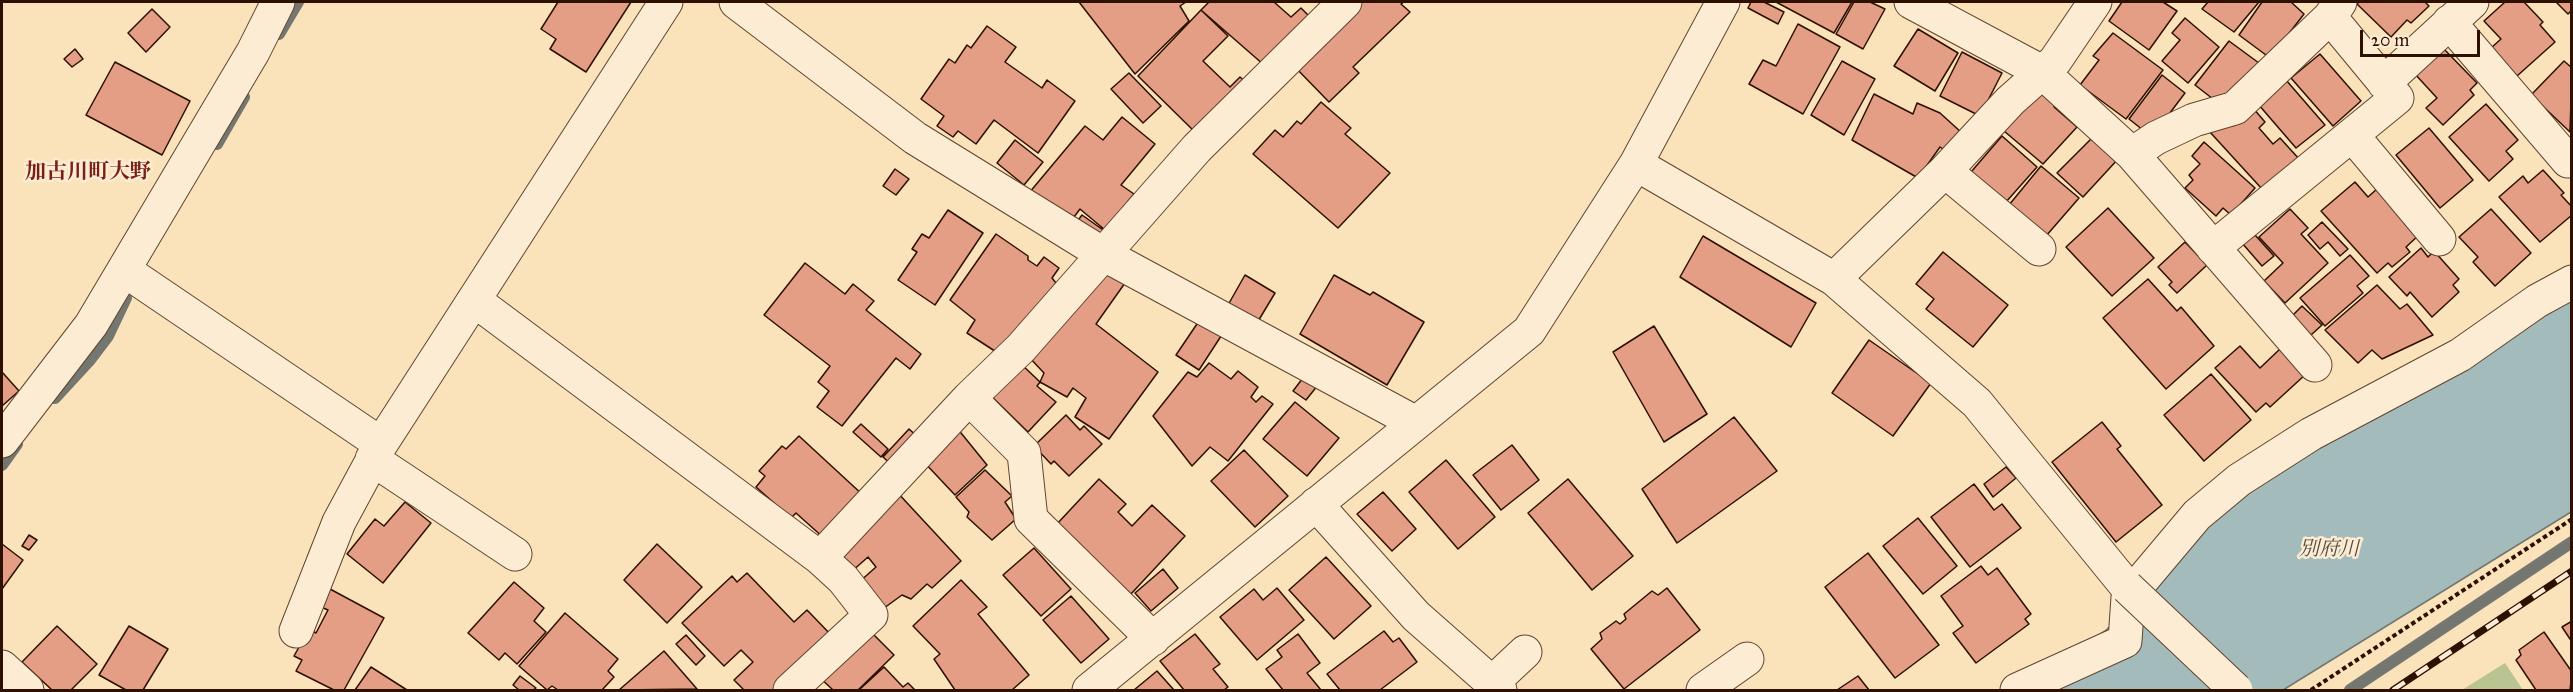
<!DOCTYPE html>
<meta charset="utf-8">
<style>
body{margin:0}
#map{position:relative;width:2573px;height:692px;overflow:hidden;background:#fae2bb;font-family:"IM FELL Great Primer",serif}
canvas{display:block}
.frame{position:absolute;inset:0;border:3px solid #2e1000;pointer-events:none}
.scale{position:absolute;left:2360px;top:30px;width:120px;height:27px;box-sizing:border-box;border:3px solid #2e1000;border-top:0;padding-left:8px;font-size:18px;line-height:21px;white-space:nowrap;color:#2e1000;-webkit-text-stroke:4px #fcecd3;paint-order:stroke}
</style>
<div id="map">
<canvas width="2573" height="692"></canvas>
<div class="frame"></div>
<div class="scale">20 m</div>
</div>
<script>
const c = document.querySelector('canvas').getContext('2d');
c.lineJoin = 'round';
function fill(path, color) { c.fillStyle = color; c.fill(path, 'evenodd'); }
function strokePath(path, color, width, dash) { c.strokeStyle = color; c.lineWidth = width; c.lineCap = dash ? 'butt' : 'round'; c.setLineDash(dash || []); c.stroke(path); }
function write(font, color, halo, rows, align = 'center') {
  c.font = font + ' "IM FELL Great Primer","Noto Serif JP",serif'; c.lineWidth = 5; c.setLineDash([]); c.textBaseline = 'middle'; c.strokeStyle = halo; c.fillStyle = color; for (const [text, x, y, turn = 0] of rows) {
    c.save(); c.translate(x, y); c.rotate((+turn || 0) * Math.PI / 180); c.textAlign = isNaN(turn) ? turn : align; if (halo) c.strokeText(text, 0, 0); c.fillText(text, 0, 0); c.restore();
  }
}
fill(new Path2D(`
 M2505 663 2523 690H2462Z`), '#bac493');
const water = new Path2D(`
 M2571 293V512L2283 690H2014L2105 631 2157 582 2208 526 2263 477Z`);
fill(water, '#a3bbbb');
strokePath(water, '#747770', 1.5);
strokePath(new Path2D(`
 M279 34 298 2
 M217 144 244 97
 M55 398 89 361 108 336 126 298
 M2 465 17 444
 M2350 690 2572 542`), '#747770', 12);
const building = new Path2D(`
 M558 2H631L586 72 550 49 556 39 541 29Z
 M1079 2H1186L1180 6 1189 21 1135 74Z
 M1209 2H1274L1291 17 1301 8 1312 19 1264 65 1201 10Z
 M1357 2H1404L1401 4 1410 12 1353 67 1359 73 1329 102 1292 64Z
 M1751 2H1764L1784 12 1778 24 1748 8Z
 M1776 2H1852L1834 33Z
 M1854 2H1870L1885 9 1863 49 1836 34Z
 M2122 2H2163L2177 11 2149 50 2109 21Z
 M2208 2H2259L2234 32 2202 9Z
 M2262 2H2291L2304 14 2270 58 2239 35Z
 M2359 2H2425L2429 6 2411 23 2407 20 2391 37 2357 4Z
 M2505 2H2524L2543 22 2540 25 2555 42 2517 76 2491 48 2501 39 2484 21Z
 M2556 2H2572V10L2568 14Z
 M152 9 170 27 146 52 128 33Z
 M1201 10 1228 36 1203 61 1230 87 1240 77 1249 85 1200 137 1138 76Z
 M2185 18 2219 47 2188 83 2162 61 2180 40 2172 33Z
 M1798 24 1840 47 1803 114 1749 84 1763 60 1776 66Z
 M987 26 1016 47 1005 62 1042 88 1047 80 1075 101 1038 153 994 120 976 144 958 131 953 137 937 126 944 116 921 99 949 59 955 63 967 45 971 48Z
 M1918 29 1958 53 1935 91 1894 66Z
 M2113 33 2163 70 2126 119 2080 85 2099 60 2093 56Z
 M2229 41 2263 66 2222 106 2195 85Z
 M2442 47 2477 83 2470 90 2474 95 2443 125 2426 108 2437 98 2414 73Z
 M75 49 83 59 72 67 64 59Z
 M1962 52 2002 73 1980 116 1940 96Z
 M2320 54 2361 101 2333 126 2291 78Z
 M1842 61 1875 79 1844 135 1811 115Z
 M2564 61 2572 68 2570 132 2531 95Z
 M115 62 190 101 162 155 86 115Z
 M1129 73 1161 106 1143 123 1111 89Z
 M2162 75 2185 93 2157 130 2148 134 2129 119Z
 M2286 80 2325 125 2296 148 2258 104Z
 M2036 91 2057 102 2054 107 2077 127 2043 164 2004 131Z
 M1874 94 1913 114 1917 103 1940 113 1962 133 1946 151 1940 147 1918 178 1852 140Z
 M1321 102 1351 128 1345 134 1390 173 1338 228 1253 154 1275 130 1283 137 1297 121 1301 124Z
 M2486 104 2518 140 2506 151 2513 159 2489 181 2449 137Z
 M2253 108 2265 122 2259 128 2273 144 2280 138 2300 160 2262 189 2209 131 2225 117 2233 126Z
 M1122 117 1155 144 1121 185 1134 194 1105 230 1080 209 1068 225 1029 193 1085 126 1103 140Z
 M2429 128 2473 180 2440 208 2396 155Z
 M2095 135 2119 158 2083 197 2057 173Z
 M2002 136 2037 167 2006 202 1971 172Z
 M1015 140 1043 162 1024 185 997 163Z
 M2204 142 2255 188 2231 215 2223 208 2216 216 2185 188 2193 180 2189 175 2200 164 2192 156Z
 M2041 166 2079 198 2046 236 2009 205Z
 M895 169 909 179 896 195 883 186Z
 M2543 170 2564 193 2561 195 2572 207V215L2540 242 2499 197 2523 176 2528 183Z
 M2355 182 2368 197 2378 188 2420 234 2406 247 2410 252 2392 267 2388 263 2377 273 2321 211Z
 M2108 208 2154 258 2112 296 2066 247Z
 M2290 209 2308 228 2301 234 2328 263 2285 303 2264 281 2283 263 2259 237Z
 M2491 209 2531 253 2495 286 2473 262 2478 257 2459 237Z
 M948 210 983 233 935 305 898 280 917 252 912 249 922 234 929 238Z
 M1082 215 1106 232 1097 244 1073 227Z
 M2322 222 2348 249 2340 256 2328 242 2320 249 2308 235Z
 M996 234 1028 256V260L1037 266 1044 257 1059 268 1052 278 1056 283 1004 357 967 333 975 320 950 300Z
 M2255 235 2274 256 2262 266 2242 243Z
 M1703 236 1816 303 1791 347 1680 277Z
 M2185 242 2207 265 2177 293 2169 285 2172 282 2158 267Z
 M2421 248 2428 257 2434 251 2459 279 2453 285 2459 292 2432 317 2410 292 2407 296 2389 277Z
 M1943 252 2008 305 1973 347 1926 309 1934 299 1916 284Z
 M2350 255 2369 276 2357 286 2363 293 2325 326 2300 298Z
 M805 263 845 294 853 284 874 301 866 310 921 354 910 369 896 358 842 426 817 407 829 391 818 382 830 366 764 315Z
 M1105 265 1125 283 1096 324 1158 372 1109 439 1075 417 1086 398 1073 388 1067 397 1040 382 1044 373 1028 356Z
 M1245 275 1275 293 1257 323 1228 305Z
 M1334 275 1370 295 1373 292 1424 322 1387 385 1300 334Z
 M2148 279 2177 311 2181 307 2214 346 2166 389 2103 318Z
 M2377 285 2400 309 2407 304 2433 335 2382 359 2372 350 2358 363 2325 330Z
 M2302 306 2322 325 2311 335 2292 316Z
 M1203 315 1225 330 1199 370 1176 355Z
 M1654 326 1707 414 1664 442 1613 352Z
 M1869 340 1931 383 1893 436 1832 393Z
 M2240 346 2260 368 2281 348 2306 374 2270 407 2266 403 2256 412 2215 368Z
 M1019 362 1040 382 1037 386 1056 402 1028 432 989 394Z
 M1209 363 1231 379 1238 371 1258 387 1251 397 1256 402 1262 396 1273 404 1228 461 1210 447 1192 466 1153 416 1188 372 1197 377Z
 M1309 370 1322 380 1306 400 1293 391Z
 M2 372 19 391 2 406Z
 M2211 374 2251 420 2204 461 2164 415Z
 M1295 402 1339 438 1307 476 1263 439Z
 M1066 415 1080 430 1084 426 1102 444 1069 476 1054 461 1051 464 1034 446Z
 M1734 417 1777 471 1677 543 1642 489Z
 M2102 422 2121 446 2117 449 2162 505 2116 542 2052 462Z
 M861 424 888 449 881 457 853 432Z
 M957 428 987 465 955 495 922 460Z
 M909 429 919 438 893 466 883 457Z
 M799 436 864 496 825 539 796 513 791 518 756 487 765 476 759 471 782 446 786 449Z
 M1512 445 1539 480 1501 510 1473 475Z
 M1244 450 1288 496 1255 527 1211 481Z
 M1446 460 1495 517 1458 549 1409 492Z
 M2006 467 2016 478 1993 497 1984 484Z
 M985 470 1012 496 1005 502 1016 519 992 540 967 517 969 512 956 497Z
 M1099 479 1126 504 1118 512 1132 526 1152 505 1185 536 1130 595 1056 525Z
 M1568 479 1633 556 1592 590 1528 513Z
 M1974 484 1994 510 2002 504 2021 528 1970 567 1931 517Z
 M896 491 961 561 932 588 927 584 911 599 902 595 880 611 858 583 876 567 868 557 851 572 835 556Z
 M1383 492 1416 529 1392 551 1357 514Z
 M405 502 431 523 383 583 347 554 375 519 384 526Z
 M1918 518 1957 566 1923 594 1883 546Z
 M29 535 37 540 29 550 22 546Z
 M2 544 23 560 2 589Z
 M657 544 702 587 667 623 624 580Z
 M1034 548 1071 589 1041 616 1003 575Z
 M1868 553 1939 645 1895 678 1825 587Z
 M1326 557 1371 606 1334 639 1289 590Z
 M1981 566 1988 575 1997 568 2031 614 2025 619 2029 624 1976 663 1953 633 1963 626 1941 596Z
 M1163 569 1178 588 1151 611 1135 593Z
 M747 573 794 622 807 610 833 637 776 690H744L734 680 753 662 741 650 724 666 682 623 732 576 737 582Z
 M961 580 987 607 978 614 1029 675 1012 690H955L934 659 940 654 913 626Z
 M514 582 544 608 534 621 546 632 517 664 505 653 499 660 468 633Z
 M1277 588 1304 620 1257 660 1220 617 1254 589 1263 600Z
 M1667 588 1700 630 1624 689 1591 649 1602 639 1600 633 1616 621 1620 624 1626 619 1624 614 1652 591 1658 595Z
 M330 589 384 618 344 690H334L296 671 302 660 294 656 309 629 316 633 328 610 321 607Z
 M1071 596 1109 639 1081 663 1043 620Z
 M565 613 618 659 608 671 614 677 602 690H558L552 686 547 690 519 666Z
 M2572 621V642L2562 627Z
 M57 626 97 664 71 690H52L22 662Z
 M129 626 168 649 143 690H126L99 675Z
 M1384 631 1393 642 1399 638 1417 662 1380 690H1340L1327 674Z
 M2544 632 2572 672 2570 690H2536L2516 660 2521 655 2519 650Z
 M873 634 894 655 858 690H833L817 675Z
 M1195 634 1220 664 1213 669 1228 687 1224 690H1184L1160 661Z
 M1298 634 1320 663 1307 673 1321 690H1283L1266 669 1282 657 1277 650Z
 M686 635 705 656 696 665 676 644Z
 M664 651 697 689 619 690Z
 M371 667 407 690H355Z
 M884 667 903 687 908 683 915 690H859Z
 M1157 671 1174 690H1134Z
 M520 676 536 688 533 690H519L513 685Z
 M1858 676 1869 690H1837Z`);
fill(building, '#e39e85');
strokePath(building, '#2e1000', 1.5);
const minor = new Path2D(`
 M736 2 915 138 1103 254 1416 423
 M1911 2 2042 72 2132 154 2315 365
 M2449 22 2568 161H2572
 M2384 83 2472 2
 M2352 135 2439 239
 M2132 154 2156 138 2194 120 2235 108 2330 17
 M1636 164 1834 279 1977 403 2127 587
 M1945 171 2039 249
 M2213 248 2397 98 2330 17 2340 2
 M124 270 381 444
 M1834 279 1945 171 2010 101 2055 61 2095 2
 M474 300 820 558 843 579 871 615 790 690
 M969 398 1024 453 1031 519 1153 639
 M2 441 91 325 253 52 278 2
 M372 459 515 554
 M1316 504 1416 616 1500 690
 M820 558 969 398 1021 348 1197 148 1345 2
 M296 631 339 522 381 444 666 2
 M2 667 27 690
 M1493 682 1525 652
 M1089 690 1529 331 1636 164 1723 2
 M1703 690 1747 659
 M2017 690 2125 641 2128 597 2197 515 2239 480 2311 434 2460 355 2537 301 2572 282`);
strokePath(minor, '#61442f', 35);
strokePath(new Path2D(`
 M2311 690 2572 519`), '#2e1000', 4, [4.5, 3]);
strokePath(minor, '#fcecd3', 33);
const rail = new Path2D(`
 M2393 690 2572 571`);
strokePath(rail, '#2e1000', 7);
strokePath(rail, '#fcecd3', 4.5, [14]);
const minorBridge = new Path2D(`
 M2127 587 2236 690`);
strokePath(minorBridge, '#61442f', 35, []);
strokePath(minorBridge, '#fcecd3', 33);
write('italic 20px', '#574c41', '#fcecd3', [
 ["別府川",2329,550]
]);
write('bold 21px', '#7a1f14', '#fcecd3', [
 ["加古川町大野",88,173]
]);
</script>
